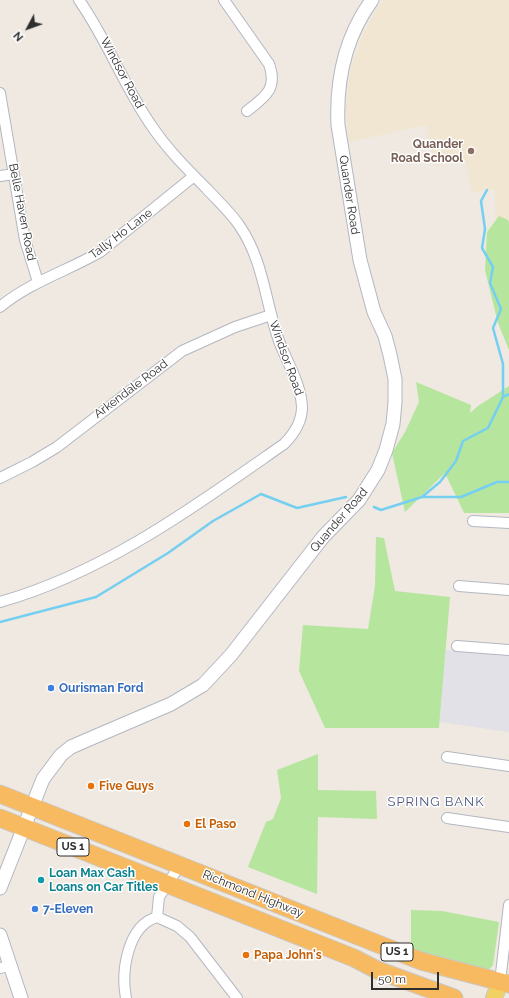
<!DOCTYPE html>
<style>
body{margin:0}
#map{position:relative;width:509px;height:998px;overflow:hidden;background:#efe9e1;font-family:Raleway,sans-serif}
canvas{display:block}
.north{position:absolute;left:8px;top:8px;width:40px;height:40px;-webkit-text-stroke:3px #fff;paint-order:stroke;rotate:229deg;font-size:11px;font-weight:700;line-height:16px;text-align:center;color:#2e2e2e}
.north::after{content:'';display:block;margin:auto;width:14px;height:18px;background:#2e2e2e;clip-path:polygon(50% 0,100% 100%,50% 72%,0 100%)}
.scale{position:absolute;left:371px;top:972px;width:68px;height:18px;box-sizing:border-box;border:2px solid #2e2e2e;border-top:0;padding-left:5px;font-size:12px;line-height:14px;white-space:nowrap;color:#2e2e2e;-webkit-text-stroke:3px #fff;paint-order:stroke}
</style>
<div id="map">
<canvas width="509" height="998"></canvas>
<div class="north">N</div>
<div class="scale">50 m</div>
</div>
<script>
const c = document.querySelector('canvas').getContext('2d');
c.lineJoin = 'round';
function fill(path, color) { c.fillStyle = color; c.fill(path, 'evenodd'); }
function strokePath(path, color, width, dash) { c.strokeStyle = color; c.lineWidth = width; c.lineCap = dash ? 'butt' : 'round'; c.setLineDash(dash || []); c.stroke(path); }
function write(font, color, halo, rows, align = 'center') {
  c.font = font + ' Raleway,sans-serif'; c.lineWidth = 3; c.setLineDash([]); c.textBaseline = 'middle'; c.strokeStyle = halo; c.fillStyle = color; for (const [text, x, y, turn = 0] of rows) {
    c.save(); c.translate(x, y); c.rotate((+turn || 0) * Math.PI / 180); c.textAlign = isNaN(turn) ? turn : align; if (halo) c.strokeText(text, 0, 0); c.fillText(text, 0, 0); c.restore();
  }
}
fill(new Path2D(`
 M445 650 509 654V732L440 722Z`), '#e3e1e8');
fill(new Path2D(`
 M383 0H509V306L497 303 495 189 472 192 465 160 435 166 426 125 349 142 346 108 350 71 363 34Z`), '#f0e6d1');
fill(new Path2D(`
 M499 216 508 220 509 223V350L498 323 485 270 487 232Z
 M416 382 471 405 470 413 478 406 509 386V513H464L445 473 405 512 392 453 405 432 419 402Z
 M376 537 384 538 395 591 450 597 439 728H325L299 671 303 625 368 629 375 586Z
 M318 754V790L376 791 377 819 318 817 317 894 248 867 266 822 273 819 281 798 277 770Z
 M411 910 442 911 499 922 493 965 488 971 411 952Z`), '#b6e59e');
strokePath(new Path2D(`
 M487 190 481 201 485 229 482 248 493 267 490 283 501 309 493 328 503 364V397
 M422 497H461L497 482H509
 M374 507 381 510 422 497 440 482 456 461 463 441 488 428 503 397 509 394
 M0 622 96 597 168 553 213 521 261 494 297 508 346 497`), '#75cff0', 2.5);
const minor = new Path2D(`
 M224 0 269 64C278 89 265 97 247 111
 M0 93 25 240 38 282
 M0 176 14 174
 M0 307C30 282 67 271 100 252L194 176
 M0 478 32 462 57 447 182 351 235 327 271 315
 M473 521 509 523
 M459 586 509 590
 M0 602C106 572 195 506 284 444 294 434 302 421 302 407 301 384 287 362 279 341 265 302 264 261 239 225 230 212 218 201 207 189 187 169 167 149 151 125 124 86 107 40 79 0
 M457 646 509 650
 M447 757 509 766
 M447 818 509 827
 M157 917 177 926 190 937 237 998
 M157 917 159 897 180 865
 M0 968 9 966
 M500 982 509 905
 M126 998C121 972 127 926 157 917`);
const tertiary = new Path2D(`
 M0 888 43 779 61 755 71 747 94 737 171 704 203 685 231 655 323 537 359 500 378 470 386 450 393 424 395 402V379L390 355 385 336 374 312 360 260 338 125C336 81 345 37 372 0
 M0 935 21 998`);
const primary = new Path2D(`
 M494 998 500 982`);
const trunk = new Path2D(`
 M0 794 421 961 509 984
 M0 818 354 958 377 970 454 998`);
strokePath(minor, '#b4b7c1', 12);
strokePath(tertiary, '#b4b7c1', 15);
strokePath(primary, '#c9c9c9', 18);
strokePath(trunk, '#c9c9c9', 19);
strokePath(minor, '#fff', 10);
strokePath(tertiary, '#fff', 13);
strokePath(primary, '#f2d163', 16);
strokePath(trunk, '#f8ba60', 17);
for (const [x, y, r, color] of [
 [471,151,4,"#8d6e63"],
 [51,688,4,"#3f7fe0"],
 [91,786,4,"#e8710a"],
 [187,824,4,"#e8710a"],
 [41,880,4,"#0f9aa8"],
 [35,909,4,"#3f7fe0"],
 [246,955,4,"#e8710a"]
]) { const dot = new Path2D(); dot.arc(x, y, r, 0, 2 * Math.PI); c.fillStyle = color; c.fill(dot); strokePath(dot, '#fff', 1.5); }
for (const [x, y, w] of [
 [73,847,32],
 [397,952,32]
]) { const box = new Path2D(); box.roundRect(x - w / 2, y - 9, w, 18, 3); c.fillStyle = '#fff'; c.fill(box); strokePath(box, '#2e2e2e', 1); }
write('bold 11px', '#2e2e2e', null, [
 ["US 1",73,847],
 ["US 1",397,952]
]);
write('12px', '#2e2e2e', '#fff', [
 ["Windsor Road",122,73,62],
 ["Quander Road",349,195,81],
 ["Belle Haven Road",22,212,79],
 ["Tally Ho Lane",121,234,-37],
 ["Windsor Road",286,358,70],
 ["Arkendale Road",131,389,-37],
 ["Quander Road",339,520,-49],
 ["Richmond Highway",253,894,22]
]);
write('bold 12px', '#785e54', '#fff', [
 ["Quander",463,144],
 ["Road School",463,158]
], 'right');
write('bold 12px', '#366cbe', '#fff', [
 ["Ourisman Ford",59,688],
 ["7-Eleven",43,909]
], 'left');
write('bold 12px', '#c56008', '#fff', [
 ["Five Guys",99,786],
 ["El Paso",195,824],
 ["Papa John's",254,955]
], 'left');
write('bold 12px', '#0d838f', '#fff', [
 ["Loan Max Cash",49,873],
 ["Loans on Car Titles",49,887]
], 'left');
c.letterSpacing = '1px';
write('13px', '#4d5680', '#fff', [
 ["SPRING BANK",436,802]
]);
c.letterSpacing = '0px';
</script>
